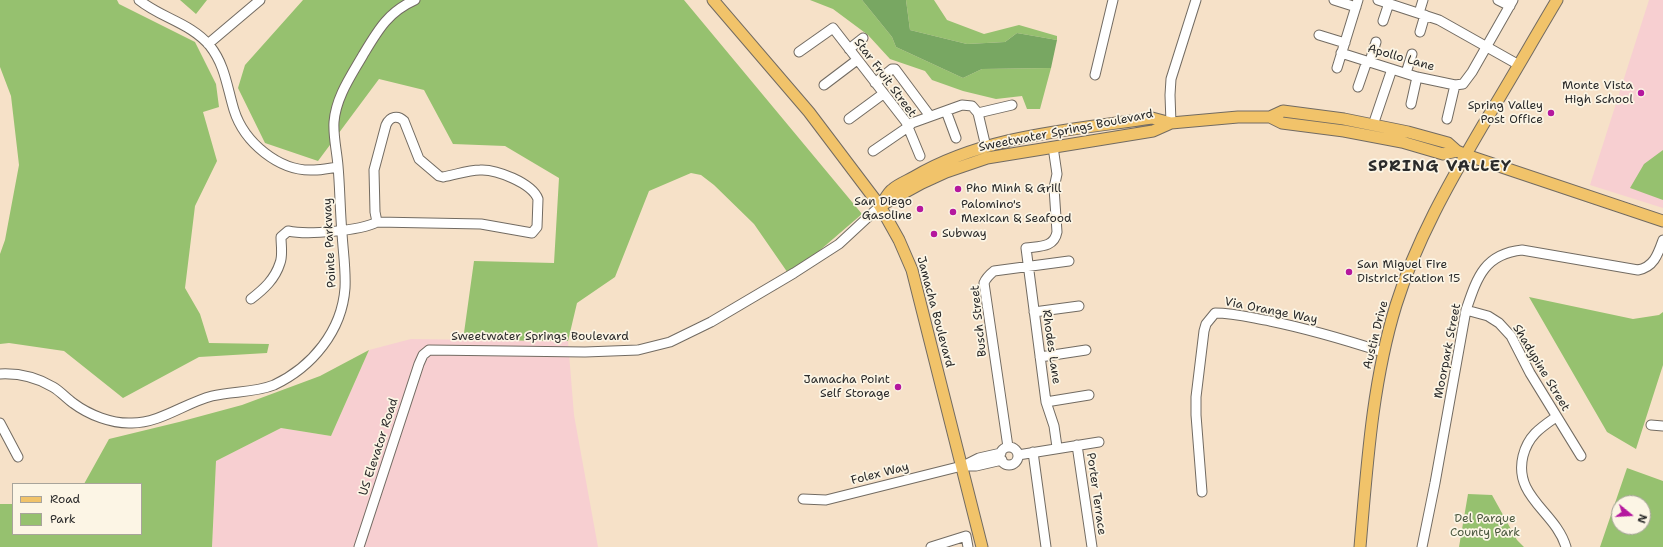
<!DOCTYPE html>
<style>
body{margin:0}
#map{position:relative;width:1663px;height:547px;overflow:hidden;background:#f6e1c8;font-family:"Shantell Sans",sans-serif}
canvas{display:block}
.legend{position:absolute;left:12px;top:483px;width:130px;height:52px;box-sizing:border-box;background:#fcf5e5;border:1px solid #a8a49b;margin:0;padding:5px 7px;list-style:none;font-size:12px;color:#2b2b2b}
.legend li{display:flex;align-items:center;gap:8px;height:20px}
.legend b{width:20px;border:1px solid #a8a49b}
.north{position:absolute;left:1611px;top:495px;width:40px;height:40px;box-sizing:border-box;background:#fcf5e5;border:1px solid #a8a49b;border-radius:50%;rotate:108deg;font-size:11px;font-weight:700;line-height:16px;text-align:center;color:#2b2b2b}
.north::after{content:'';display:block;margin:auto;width:14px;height:18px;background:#b5179e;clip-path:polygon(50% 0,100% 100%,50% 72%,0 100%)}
</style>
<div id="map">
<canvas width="1663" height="547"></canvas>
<ul class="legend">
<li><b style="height:5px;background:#f1c36a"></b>Road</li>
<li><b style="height:11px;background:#96c16f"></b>Park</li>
</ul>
<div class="north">N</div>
</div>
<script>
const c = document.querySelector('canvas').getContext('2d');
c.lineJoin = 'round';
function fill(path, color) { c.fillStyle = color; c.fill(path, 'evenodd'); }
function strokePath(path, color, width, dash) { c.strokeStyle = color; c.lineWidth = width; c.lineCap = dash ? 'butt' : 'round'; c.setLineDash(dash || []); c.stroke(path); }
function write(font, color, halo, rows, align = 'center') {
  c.font = font + ' "Shantell Sans",sans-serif'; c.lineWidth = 3.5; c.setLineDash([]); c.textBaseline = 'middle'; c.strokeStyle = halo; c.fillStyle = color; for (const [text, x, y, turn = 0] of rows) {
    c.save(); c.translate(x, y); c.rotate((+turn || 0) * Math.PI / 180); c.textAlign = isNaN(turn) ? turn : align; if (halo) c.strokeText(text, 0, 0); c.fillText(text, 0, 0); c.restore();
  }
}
fill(new Path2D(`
 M1649 0H1663V208L1590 185Z
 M411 339 568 341 574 415 598 547H212L216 461 281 428 331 436 369 350Z`), '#f7cfd1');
fill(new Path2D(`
 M0 0H117L119 4 195 42 216 84 219 107 203 112 217 161 195 206 185 288 200 314 209 343 269 344 267 353 199 357 123 398 64 351 9 343 0 344V254L5 240 19 165 11 96 0 67Z
 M180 0H207L196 14Z
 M303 0H684L862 214 790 276 754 224 714 185 701 175 691 173 649 191 615 277 577 303 568 341 463 340 474 261 554 263 559 178 505 146 453 144 424 90 379 79 318 161 265 143 238 88 245 65Z
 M810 0H862L892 37 896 47 963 78 982 69 1051 68 1040 109H1027L1022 96 996 99 963 91 932 80 925 71 890 59 868 35 833 9Z
 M906 0H934L947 20 984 34 1019 25 1057 36V40L1017 33 1005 42 967 44 910 30Z
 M1663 150V200L1630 188 1644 164Z
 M1529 297 1633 319 1659 315 1663 312V365L1636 449 1607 432Z
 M369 350 331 436 281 428 216 461 212 547H0V504H13V534H141V484H84L109 439 179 422 242 405 320 376Z
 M1627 468 1663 481V547H1600ZM1619 503H1643V527H1619Z
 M1468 494 1492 495 1517 540 1524 547H1459Z`), '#96c16f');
fill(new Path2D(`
 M862 0H906L910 30 967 44 1005 42 1017 33 1057 40 1051 68 982 69 963 78 896 47 892 37Z`), '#78a762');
const minor = new Path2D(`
 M139 0C161 18 191 23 210 46 225 65 227 87 234 110 244 142 279 172 314 170 322 170 330 168 338 167
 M1334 0 1356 7
 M1378 0 1439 20 1519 65
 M1498 0 1510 6
 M1419 13 1423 0
 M1383 21 1389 3
 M1420 32 1425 15
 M1319 35 1345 43
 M208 44 260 0
 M849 49 863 38
 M799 52 833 28 906 122 908 127 912 123 962 105 972 106 978 113 986 147
 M1341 53 1417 77 1455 85 1463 84 1472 72 1513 0
 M1370 61 1376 42
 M1337 68 1358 0
 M1406 73 1412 54
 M1095 75 1113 0
 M875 83 892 69H895L930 116
 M824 85 857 60
 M1358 87 1367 61
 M1411 104 1417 77
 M946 111 956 138
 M978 113 1012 105
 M849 119 883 94
 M1447 119 1455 85
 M1171 123 1170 95 1171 79 1196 0
 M1373 125 1392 69
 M1053 147 1057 174 1054 188 1057 232C1054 248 1039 246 1026 248L1046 402 1054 426 1057 447
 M873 151 908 127 920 156
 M251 299C264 289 275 279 280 263 283 256 281 245 281 237L288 231C307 235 360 231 377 222L481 224 532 233 537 227 538 199C532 183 496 169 480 170 468 170 455 175 443 177L439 176 419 159 404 121C398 115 390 116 386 125L374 170 375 212 377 222
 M1466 310 1488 316 1499 323 1511 336 1530 373 1581 456
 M1034 312 1079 306
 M1040 357 1086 350
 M0 374C19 373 36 377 53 387 60 391 66 398 73 403 89 415 112 424 132 423 160 423 185 403 212 396 232 391 254 393 274 385 312 367 342 331 345 288 346 270 343 251 342 233 340 211 340 188 338 166 337 152 333 136 334 122 336 97 351 76 363 55 378 30 388 12 415 0
 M1046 402 1089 395
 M1556 417C1540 428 1528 436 1523 456 1513 497 1556 512 1566 547
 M0 423 18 457
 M1651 425 1663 426
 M1077 445 1092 547
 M1008 447 984 283C986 278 989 275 994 271L1069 261
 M1000 456a9 9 0 1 1 18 0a9 9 0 1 1-18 0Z
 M1033 452 1046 547
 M1018 455 1099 442
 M967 464 979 458 1001 453
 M1202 492 1196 415V397L1204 331 1206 324 1215 313C1234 313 1252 318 1270 321 1309 329 1346 340 1383 352
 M803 499 826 500 962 466H976L1002 460
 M359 547 419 364 423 355 429 350 585 352 638 350 670 342 711 322 794 273 839 244 880 206
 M931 547 966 536 968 547
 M1422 547 1435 483 1466 310C1477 278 1484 254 1522 250L1638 270C1654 267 1658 254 1663 240`);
const major = new Path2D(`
 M713 0 809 112 880 206 899 240 912 270 982 547
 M1270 117 1282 123 1344 131 1402 142 1443 154 1457 151
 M882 204C885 199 888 192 893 189 899 184 907 181 914 177 985 135 1072 130 1152 118L1171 123
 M880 206 922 183 946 172 987 158 1153 131 1171 123 1238 117H1270L1283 111 1344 119 1408 132 1448 143 1457 151 1466 155 1663 221
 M1360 547C1367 466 1372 383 1396 305 1416 241 1449 183 1483 125 1508 84 1532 42 1557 0`);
strokePath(minor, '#726b62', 11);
strokePath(major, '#726b62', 13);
strokePath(minor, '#fff', 9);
strokePath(major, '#f1c36a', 11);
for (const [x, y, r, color] of [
 [1641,93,4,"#b5179e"],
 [1551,113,4,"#b5179e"],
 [958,189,4,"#b5179e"],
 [920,209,4,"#b5179e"],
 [953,212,4,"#b5179e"],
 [934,234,4,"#b5179e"],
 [1349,272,4,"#b5179e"],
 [898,387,4,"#b5179e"]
]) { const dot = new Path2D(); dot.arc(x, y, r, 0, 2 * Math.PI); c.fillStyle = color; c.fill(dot); strokePath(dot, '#fcf5e5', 1.5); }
write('12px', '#2b2b2b', '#fcf5e5', [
 ["Apollo Lane",1401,58,16],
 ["Star Fruit Street",885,78,53],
 ["Sweetwater Springs Boulevard",1066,131,-11],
 ["Pointe Parkway",330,243,-93],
 ["Via Orange Way",1271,311,11],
 ["Jamacha Boulevard",935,312,75],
 ["Busch Street",979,321,-96],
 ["Austin Drive",1376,335,-76],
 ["Sweetwater Springs Boulevard",540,337],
 ["Rhodes Lane",1051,347,82],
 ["Moorpark Street",1448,351,-79],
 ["Shadypine Street",1541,368,59],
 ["US Elevator Road",379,447,-72],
 ["Folex Way",880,474,-14],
 ["Porter Terrace",1096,494,82]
]);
write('12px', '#2b2b2b', '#fcf5e5', [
 ["Monte Vista",1633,86],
 ["High School",1633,100],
 ["Spring Valley",1543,106],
 ["Post Office",1543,120],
 ["Pho Minh & Grill",966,189,"left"],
 ["San Diego",912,202],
 ["Gasoline",912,216],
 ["Palomino's",961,205,"left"],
 ["Mexican & Seafood",961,219,"left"],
 ["Subway",942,234,"left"],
 ["San Miguel Fire",1357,265,"left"],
 ["District Station 15",1357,279,"left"],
 ["Jamacha Point",890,380],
 ["Self Storage",890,394]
], 'right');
write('12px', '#4b583f', '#fcf5e5', [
 ["Del Parque",1485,519],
 ["County Park",1485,533]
]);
c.letterSpacing = '1px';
write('bold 16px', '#2b2b2b', '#fcf5e5', [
 ["SPRING VALLEY",1440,167]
]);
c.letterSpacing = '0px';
</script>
